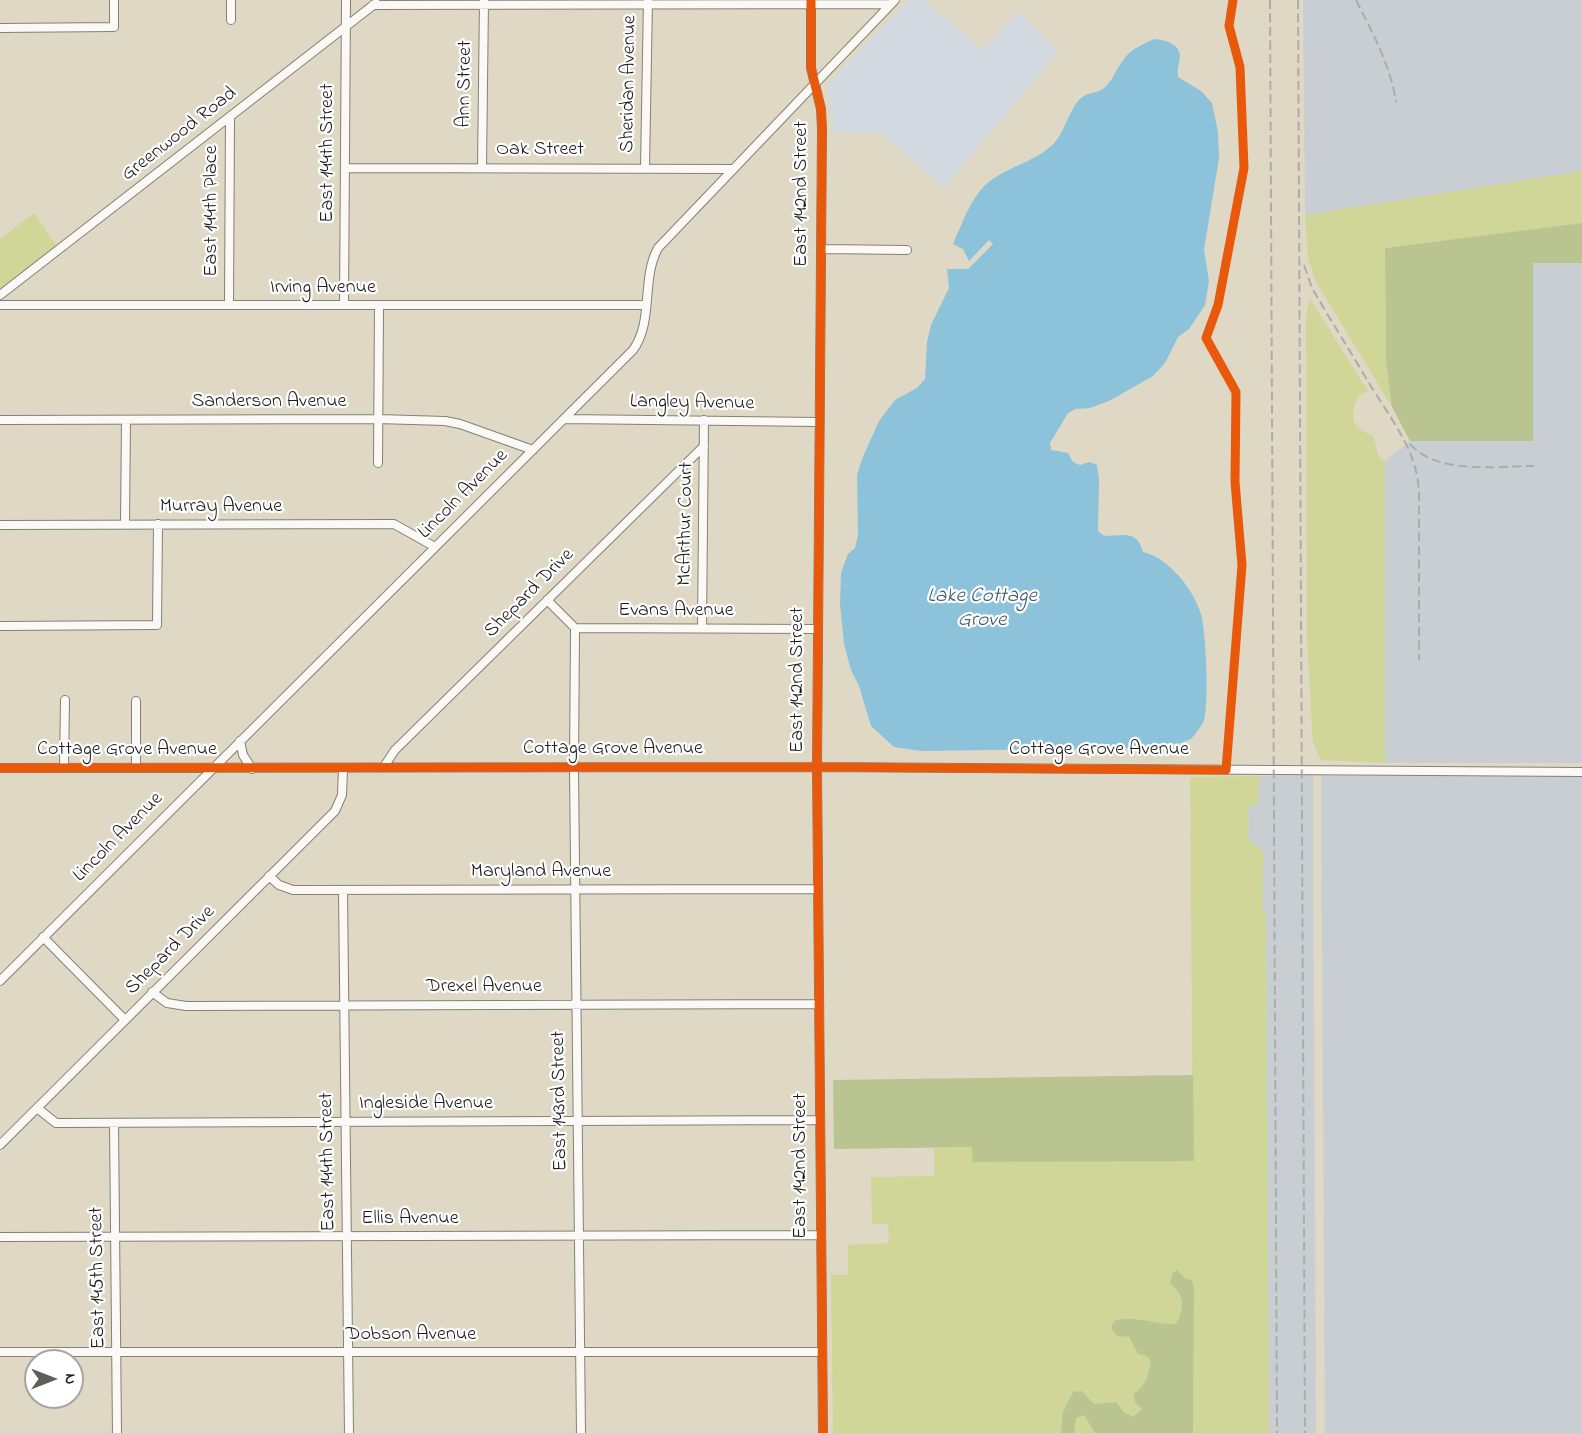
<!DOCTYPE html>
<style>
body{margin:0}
#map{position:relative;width:1582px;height:1433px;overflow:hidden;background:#dfd8c5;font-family:"Indie Flower",sans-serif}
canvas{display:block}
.north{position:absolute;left:24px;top:1349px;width:60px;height:60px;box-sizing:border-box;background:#fff;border:2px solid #a4a4a4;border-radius:50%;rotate:90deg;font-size:16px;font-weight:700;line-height:24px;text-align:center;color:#1c1c1c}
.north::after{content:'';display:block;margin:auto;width:21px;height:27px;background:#605e57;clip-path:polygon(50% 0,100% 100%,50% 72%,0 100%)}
</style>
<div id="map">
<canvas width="1582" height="1433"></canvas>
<div class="north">N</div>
</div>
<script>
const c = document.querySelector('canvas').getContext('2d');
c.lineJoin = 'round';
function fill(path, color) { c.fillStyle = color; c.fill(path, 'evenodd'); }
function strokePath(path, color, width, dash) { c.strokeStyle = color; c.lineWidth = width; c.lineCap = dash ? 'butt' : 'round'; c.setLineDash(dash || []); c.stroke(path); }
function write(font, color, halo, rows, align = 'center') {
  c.font = font + ' "Indie Flower",sans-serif'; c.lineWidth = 4.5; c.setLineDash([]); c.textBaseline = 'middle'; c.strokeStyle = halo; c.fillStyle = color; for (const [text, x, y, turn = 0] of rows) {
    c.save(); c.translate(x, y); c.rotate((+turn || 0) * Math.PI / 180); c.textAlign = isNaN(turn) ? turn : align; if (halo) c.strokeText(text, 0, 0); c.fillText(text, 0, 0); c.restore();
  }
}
fill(new Path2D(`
 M909 0H924L982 50 1019 11 1058 52 944 187 880 133 834 132 827 84Z`), '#d3dae2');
fill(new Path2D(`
 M1303 0H1582V171L1305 215Z
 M1533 263H1582V763H1385V461L1410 441H1533Z
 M1313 775 1316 1433H1269L1266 912 1262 910 1248 840 1249 806 1258 804 1259 776Z
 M1321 776H1582V1433H1325Z`), '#c9ced3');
fill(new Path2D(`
 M1582 171V223L1385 248 1386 361 1392 407 1315 280 1308 258 1305 215Z
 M34 213 59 249 0 296V239Z
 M1310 299 1368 391 1358 396 1353 409 1354 423 1362 431 1373 436 1379 458 1385 461V763L1321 760 1313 743 1307 640 1306 315Z
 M1259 776 1258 804 1249 806 1248 839 1264 852 1262 910 1266 911 1269 1433H1193L1194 1288 1176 1289C1185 1302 1183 1310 1176 1324H1165L1122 1319 1117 1335 1129 1337 1138 1354 1147 1356 1151 1362 1147 1379 1141 1389 1142 1409 1133 1417 1125 1412 1116 1402 1094 1404 1088 1397 1069 1402 1063 1412 1061 1433H833L831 1275H848V1245L889 1243 888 1224H872L871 1177 934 1176V1148L973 1147V1162L1193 1160 1190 777Z
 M1084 1415 1095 1433H1074L1076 1418Z`), '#d0d598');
fill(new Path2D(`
 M1582 223V263H1533V441H1410L1392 407 1386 361 1385 248Z
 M1193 1075 1194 1161 973 1162 972 1147 834 1149 833 1080Z
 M1177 1270 1186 1279 1192 1280 1194 1288 1193 1433H1095L1084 1415 1076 1418 1074 1433H1061L1063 1412 1073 1392 1082 1391 1094 1404 1116 1402 1124 1412 1133 1417 1142 1409 1135 1402 1134 1394C1146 1386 1148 1375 1151 1362L1147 1356 1138 1354 1129 1337 1117 1336 1111 1328 1114 1321C1134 1315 1156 1325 1176 1324 1185 1306 1185 1297 1170 1283L1173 1273Z`), '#b9c491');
fill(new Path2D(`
 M1154 39C1165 40 1180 43 1180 57 1179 64 1177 69 1178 77L1201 91 1212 103 1218 132 1219 158 1204 250 1209 281 1205 305 1189 329 1178 337 1165 363 1153 376 1109 401 1090 408 1076 409 1068 413 1050 443 1051 450 1068 453 1073 462 1080 465 1090 462 1097 465 1099 479 1098 531 1104 536C1122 536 1137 529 1143 552 1169 558 1193 589 1201 614 1206 631 1209 703 1204 720 1201 727 1196 733 1191 739L1178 744 1130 748 921 751 894 747 871 726 859 686 851 670 844 644 840 604 841 573 848 554 855 548 858 535 857 475 862 459 879 421 895 400 917 388 925 379 927 342 931 325 949 288 947 269H968L993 244 989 240 969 261 963 249 953 244C963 222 971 196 990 181 1008 167 1033 162 1050 147 1065 135 1066 115 1079 100 1086 92 1095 94 1103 89 1113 81 1116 69 1124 59 1131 49 1143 44 1154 39Z`), '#8dc2db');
const minor = new Path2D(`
 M811 0V68L821 109 822 129 817 767 823 1433
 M373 5 891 4
 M231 20V0
 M0 28 114 27V0
 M346 168 733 169
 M482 168 484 0
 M645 168 648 0
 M821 249 907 250
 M0 295 376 3
 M0 305H645
 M229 305 230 117
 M344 305 346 0
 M565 419 818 422
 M0 420 378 419 445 421 460 424 533 450
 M378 463 379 305
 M125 524 126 420
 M0 525 394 524 435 547
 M547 600 575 628 817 629
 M0 626 157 625 158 524
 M575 628 574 769 581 1433
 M702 628 704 420
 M240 741 243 755 252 769
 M0 768 817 767 1582 772
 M64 768 65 700
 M136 768V701
 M383 768 395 750 704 446
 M269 876 279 885 293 890 817 889
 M343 890 349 1433
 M43 937 125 1020
 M0 981 633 350C654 321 641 279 658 248L895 0
 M152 992 167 1003 186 1006 818 1004
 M37 1108 56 1123 820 1120
 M114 1123 117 1433
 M0 1145 335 811 342 795 343 769
 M0 1237 820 1235
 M0 1352H822`);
strokePath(minor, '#848076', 10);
strokePath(minor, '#faf9f6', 8);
strokePath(new Path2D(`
 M1270 0 1277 1433
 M1298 0 1305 1433
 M1356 0C1373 34 1390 64 1396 102
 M1304 265 1312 288C1331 321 1352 354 1372 388 1393 422 1417 451 1419 492V660
 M1410 444C1437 475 1497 466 1534 466`), '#adaca9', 2, [9, 4.5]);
strokePath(new Path2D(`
 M811 0V68L821 109 822 129 817 767 823 1433
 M0 768 817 767 1226 770 1242 565 1235 482 1236 392 1206 338 1218 305 1244 168 1240 67 1229 26 1233 0`), '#e8590c', 9);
write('20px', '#1c1c1c', '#fff', [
 ["Ann Street",466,84,-89],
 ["Sheridan Avenue",630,84,-89],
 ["Greenwood Road",180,135,-38],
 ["Oak Street",540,151],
 ["East 144th Street",329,153,-90],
 ["East 142nd Street",803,194,-90],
 ["East 144th Place",213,211,-90],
 ["Irving Avenue",323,289],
 ["Sanderson Avenue",269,403],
 ["Langley Avenue",692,404,1],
 ["Lincoln Avenue",464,495,-45],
 ["Murray Avenue",221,508],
 ["McArthur Court",687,524,-89],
 ["Shepard Drive",530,594,-45],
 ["Evans Avenue",676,612],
 ["East 142nd Street",799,680,-90],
 ["Cottage Grove Avenue",613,750],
 ["Cottage Grove Avenue",127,751],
 ["Cottage Grove Avenue",1099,751],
 ["Lincoln Avenue",119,838,-45],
 ["Maryland Avenue",541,873],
 ["Shepard Drive",171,951,-45],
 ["Drexel Avenue",484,988],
 ["East 143rd Street",561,1101,-91],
 ["Ingleside Avenue",426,1105],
 ["East 144th Street",329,1162,-91],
 ["East 142nd Street",802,1166,-90],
 ["Ellis Avenue",410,1220],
 ["East 145th Street",99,1278,-91],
 ["Dobson Avenue",411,1336]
]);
write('italic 21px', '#3b5b6c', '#fff', [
 ["Lake Cottage",982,598],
 ["Grove",982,622]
]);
</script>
